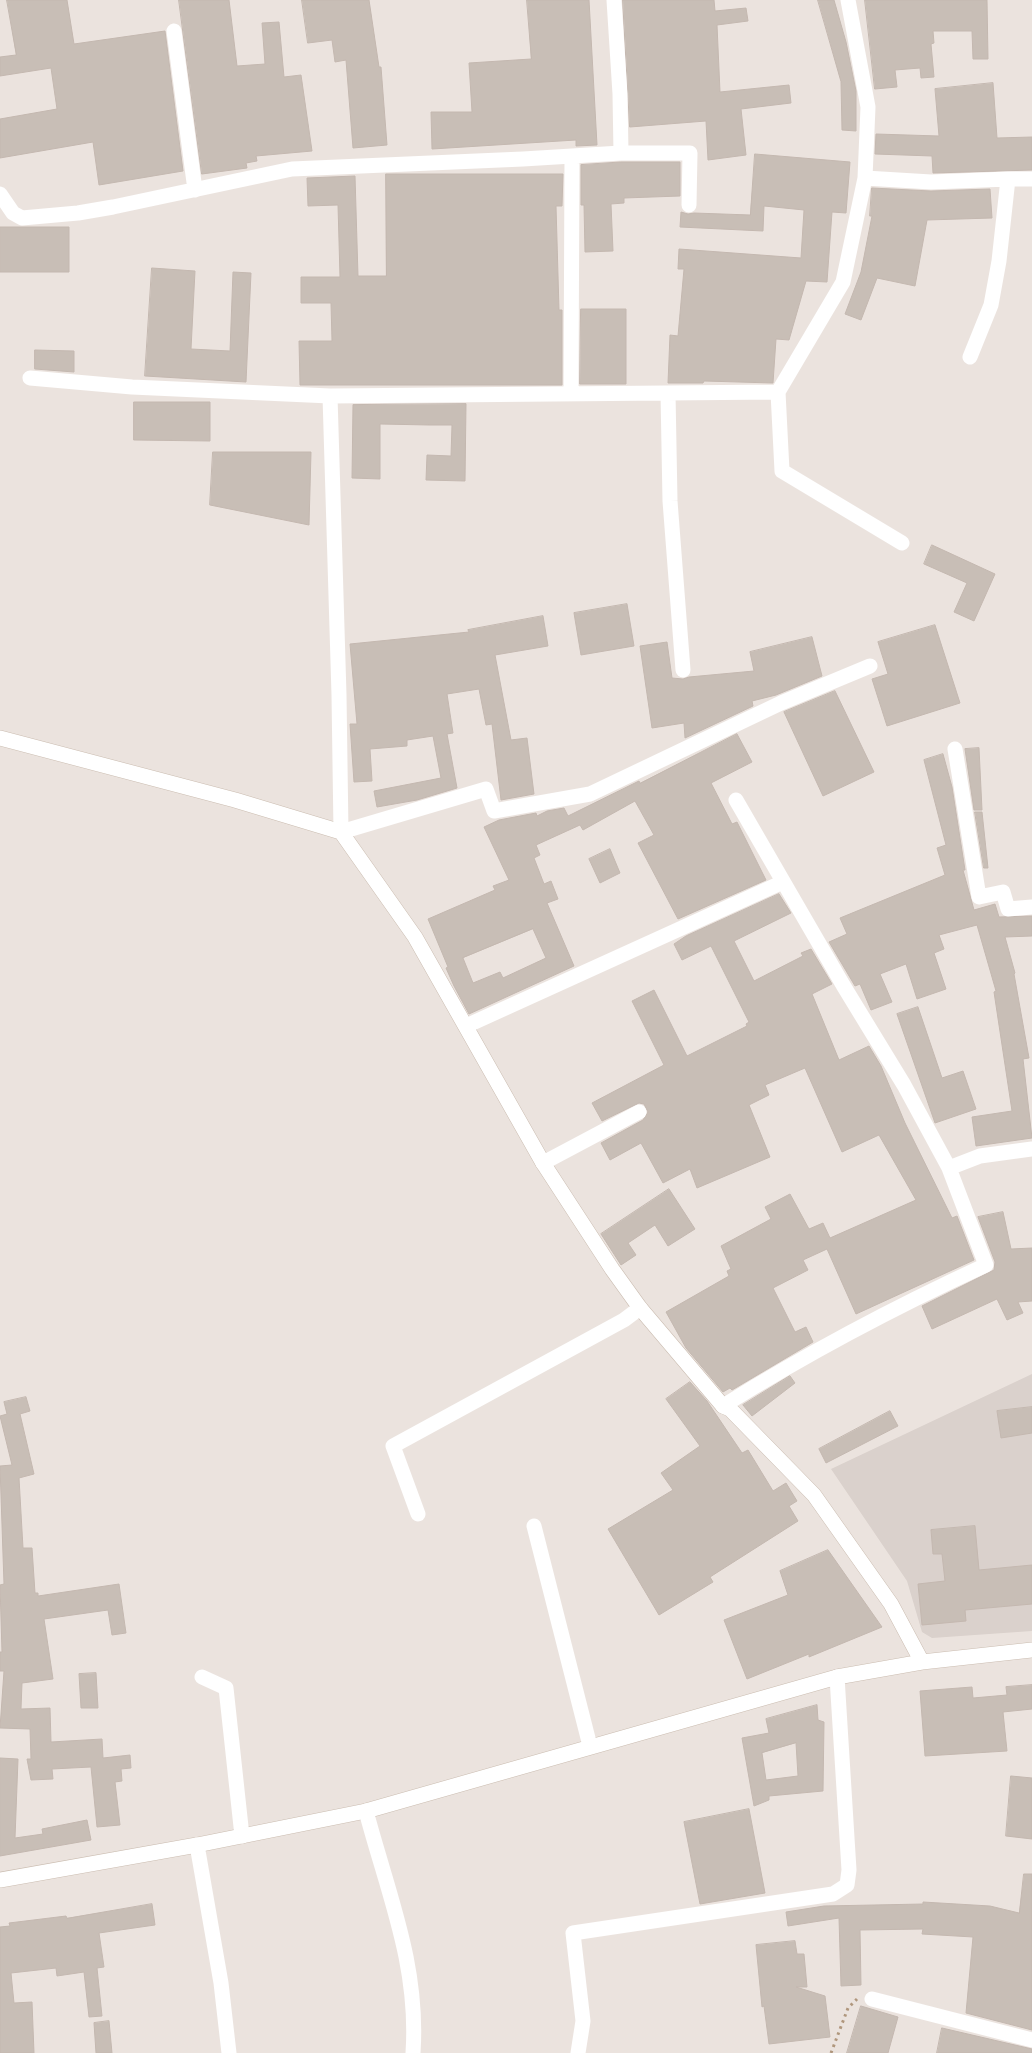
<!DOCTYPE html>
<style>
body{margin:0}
canvas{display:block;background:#ebe3de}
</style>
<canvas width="1032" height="2053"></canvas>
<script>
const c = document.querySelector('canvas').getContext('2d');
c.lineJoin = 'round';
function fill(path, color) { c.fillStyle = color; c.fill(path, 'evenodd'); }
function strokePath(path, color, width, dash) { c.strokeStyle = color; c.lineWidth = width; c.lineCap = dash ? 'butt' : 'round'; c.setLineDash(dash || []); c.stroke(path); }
fill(new Path2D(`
 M1032 1374V1631L932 1638 922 1632 907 1581 831 1469Z`), '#dad1cc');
const building = new Path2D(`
 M7 0H67L74 44 165 31 183 171 99 185 93 142 0 158V119L57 109 51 68 0 76V57L16 55Z
 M179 0H229L237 66 265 64 262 23 279 22 284 77 301 75 312 151 256 156 257 161 246 163 247 168 202 174Z
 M302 0H369L379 67H381L387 145 353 148 346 60 335 62 332 40 308 43Z
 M527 0H589L597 145 576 146V140L432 149 431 112H472L469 63 531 59Z
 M623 0H714L715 11 746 8 748 21 717 25 720 92 789 85 791 103 741 109 746 155 708 160 706 121 630 127Z
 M818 0H834L846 42 856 91V131L842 130 841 82Z
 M865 0H987L988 59H973L972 31H933L934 43 931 44 934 77 921 78 920 68 895 70 897 87 875 89Z
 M993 83 997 138 1032 137V170L933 173 932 156 875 154 876 134 939 136 935 89Z
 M755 154 850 162 846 213 832 212 827 282 806 281 789 340 776 339 773 383 704 381 703 383H668L670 335 678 336 684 269H678L679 249 801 258 804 210 764 206 763 231 680 227 681 212 688 214 694 213 750 215Z
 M621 162H680V196L624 198V203L611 204 613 251 585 252 584 205H581V165Z
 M386 174H563L562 206H556L559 310H562V385H300L299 341H332L331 303H301V277H340L338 205 308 206 307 178 355 176 358 276H386Z
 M872 188 931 191 990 189 992 218 927 220 915 286 877 278 861 320 845 314 861 272 872 216H870Z
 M0 227H69V272H0Z
 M152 268 195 271 191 349 230 351 233 272 251 273 246 382 145 376Z
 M581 309H626V384H580Z
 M35 350 74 351V372L35 369Z
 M134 402H210V441L134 440Z
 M466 404 465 481 426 480 427 455 451 456 452 425H429L380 424V479L352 478 353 405Z
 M213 452H311L309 525 210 505Z
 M932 545 995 574 974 621 954 612 967 583 924 564Z
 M627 604 634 646 581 655 574 613Z
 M543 616 548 646 495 655 511 740 527 738 534 794 501 800 492 724 486 725 479 689 447 694 453 733 447 734 457 788 417 800 377 807 374 791 441 778 433 736 407 740V746L370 749 372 781 354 782 350 724H357L350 644 469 632 468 630Z
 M935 625 960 703 887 726 872 679 888 674 878 642Z
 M812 637 822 676 776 695 752 701 753 706 685 738 684 723 652 728 640 646 667 642 672 678 683 679 689 677 754 671 750 652Z
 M835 691 874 772 823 796 784 712Z
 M737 734 752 762 711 783 732 824 737 822 766 880 678 919 638 843 654 835 635 801 583 830 580 825 536 845 540 855 534 858 544 884 551 881 558 899 547 903 574 966 469 1014 454 986 446 968 448 967 428 919 495 890 493 886 509 880 484 827 499 820 536 813 537 816 547 811 564 808 568 816 639 781 640 783ZM533 929 546 958 503 978 500 972 473 983 463 958Z
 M979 748 982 810H974L965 749Z
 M943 754 952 787 965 870H963L974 910 995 904 999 917 1032 916V936L1005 937 1015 973 1014 974 1029 1058 1023 1059 1032 1138 976 1146 972 1117 1012 1111 994 992 996 991 977 925 939 935 944 949 934 953 946 989 917 999 906 964 880 974 892 1002 871 1010 860 984 855 986 829 942 847 934 840 918 945 875 937 848 946 845 924 760Z
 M975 812H982L988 868H984Z
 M610 849 620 873 600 883 589 859Z
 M779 894 791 913 734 941 754 981 803 956 801 953 811 949 832 984 812 994 839 1060 869 1046 881 1066 905 1123 952 1218 957 1216 974 1260 856 1314 827 1249 803 1260 808 1270 773 1288 795 1332 806 1327 813 1342 732 1390 730 1388 723 1392 686 1348 666 1312 729 1276 727 1271 731 1269 721 1246 771 1219 765 1207 790 1194 809 1229 823 1223 830 1238 916 1200 879 1135 842 1152 805 1068 765 1085 769 1095 749 1105 770 1157 697 1188 690 1169 663 1183 641 1143 610 1160 601 1143 643 1120 648 1112 644 1104 639 1103 602 1121 592 1103 664 1065 632 1001 654 990 687 1056 747 1026 746 1024 749 1022 711 946 682 960 674 944 686 936Z
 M918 1007 942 1078 963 1071 976 1109 935 1123 897 1014Z
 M669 1189 695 1229 668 1246 655 1225 628 1243 636 1255 621 1265 601 1234Z
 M1003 1212 1011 1249 1032 1248V1301L1018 1302 1023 1313 1007 1320 997 1299 932 1329 922 1306 994 1270 995 1262 978 1217Z
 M790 1376 795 1383 752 1416 743 1405Z
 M690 1382 707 1401 742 1453 748 1450 773 1491 786 1483 797 1501 789 1506 798 1521 710 1577 713 1582 659 1615 608 1529 673 1490 661 1473 700 1446 666 1399Z
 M26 1397 30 1411 20 1414 34 1474 19 1478 23 1548H32L35 1593H38V1596L119 1584 126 1633 112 1635 108 1610 44 1619 53 1679 22 1683 21 1709 50 1708 51 1742 102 1739 103 1758 130 1755 131 1768 121 1769 122 1781 115 1782 120 1825 97 1827 91 1767 52 1769 53 1779 31 1780 27 1759H31L30 1729 0 1728 4 1671H0V1652H2L0 1585 4 1584 0 1466 12 1465 0 1416 7 1414 4 1402Z
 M1032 1407V1433L1001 1438 997 1411Z
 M890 1411 898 1426 826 1463 819 1449Z
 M975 1526 979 1570 1032 1565V1604L965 1610 966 1621 922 1625 918 1584 945 1581 942 1554H933L931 1530Z
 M828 1550 882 1627 809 1657V1654L747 1679 724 1620 788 1595 780 1571Z
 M96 1673 98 1708H81L79 1674Z
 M1032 1685V1709L1003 1712 1007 1751 925 1756 920 1691 972 1687 973 1698 1007 1695 1006 1687Z
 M817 1705 818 1720 824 1722 823 1791 769 1796V1800L754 1806 742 1738 769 1733 766 1719ZM796 1743 798 1776 766 1780 762 1753Z
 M0 1758 18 1759 15 1838 43 1834 42 1829 87 1820 91 1840 0 1856Z
 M1011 1776 1032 1778V1839L1006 1836Z
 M749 1809 765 1893 700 1904 684 1822Z
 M1024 1874H1032V2030L966 2013 973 1937 922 1934 923 1929 860 1930 861 1985 841 1986 839 1918 788 1926 786 1912 824 1906 923 1904V1902L990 1906 1019 1913Z
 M152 1904 155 1925 99 1933 104 1967 97 1968 102 2016 89 2017 84 1972 57 1976 56 1968 11 1973 14 2003 32 2002 34 2053H0V1927L10 1926 9 1923 66 1916 67 1918Z
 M795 1941 797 1954H804L807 1987H796L825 1996 830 2037 769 2044 764 2006 762 2007 756 1945Z
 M861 2006 898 2017 888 2053H847Z
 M109 2021 112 2053H96L94 2023Z
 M942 2028 1032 2049V2053H937Z`);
fill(building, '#c8beb6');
strokePath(building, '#c4b8b0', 1);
const secondary = new Path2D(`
 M0 738 235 800 341 832 415 937 543 1163 612 1269 640 1308 723 1406 730 1409 814 1495 891 1604 922 1662
 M0 1880 197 1845 366 1811 837 1677 922 1662 1032 1650`);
strokePath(secondary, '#cbbdb1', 16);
strokePath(new Path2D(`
 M831 2053 848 2008 857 1999`), '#b0977d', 3, [2.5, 4]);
strokePath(new Path2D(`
 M174 31 195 190
 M621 153H690L689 205
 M865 178 931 182 1008 179 999 261 991 305 970 357
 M1008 179H1032
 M0 194 13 213 22 218 78 213 113 207 292 169 523 159 621 153 620 94 614 0
 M30 378 132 387 330 396 778 392 843 282 865 178 868 107 848 0
 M778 392 782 471 902 543
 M668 393 670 501 683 670
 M571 394 572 156
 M330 396 339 695 341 832 486 789 494 811 590 794 781 703 870 666
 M955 749 979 897 1003 892 1008 909 1032 907
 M466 1026 783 882
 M543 1163 639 1112
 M949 1168 980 1156 1032 1149
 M723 1406C808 1353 895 1307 986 1265L949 1168 904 1085 843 985 736 800
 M418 1514 393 1446 624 1320 640 1308
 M534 1526 590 1746
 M202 1677 226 1688 242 1836
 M366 1811C388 1894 419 1965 413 2053
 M197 1845 221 1983 229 2053
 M872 1999 1032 2040
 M578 2053 583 2021 573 1933 833 1894 847 1885 849 1870 837 1677`), '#fff', 15);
strokePath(secondary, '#fff', 15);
</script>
